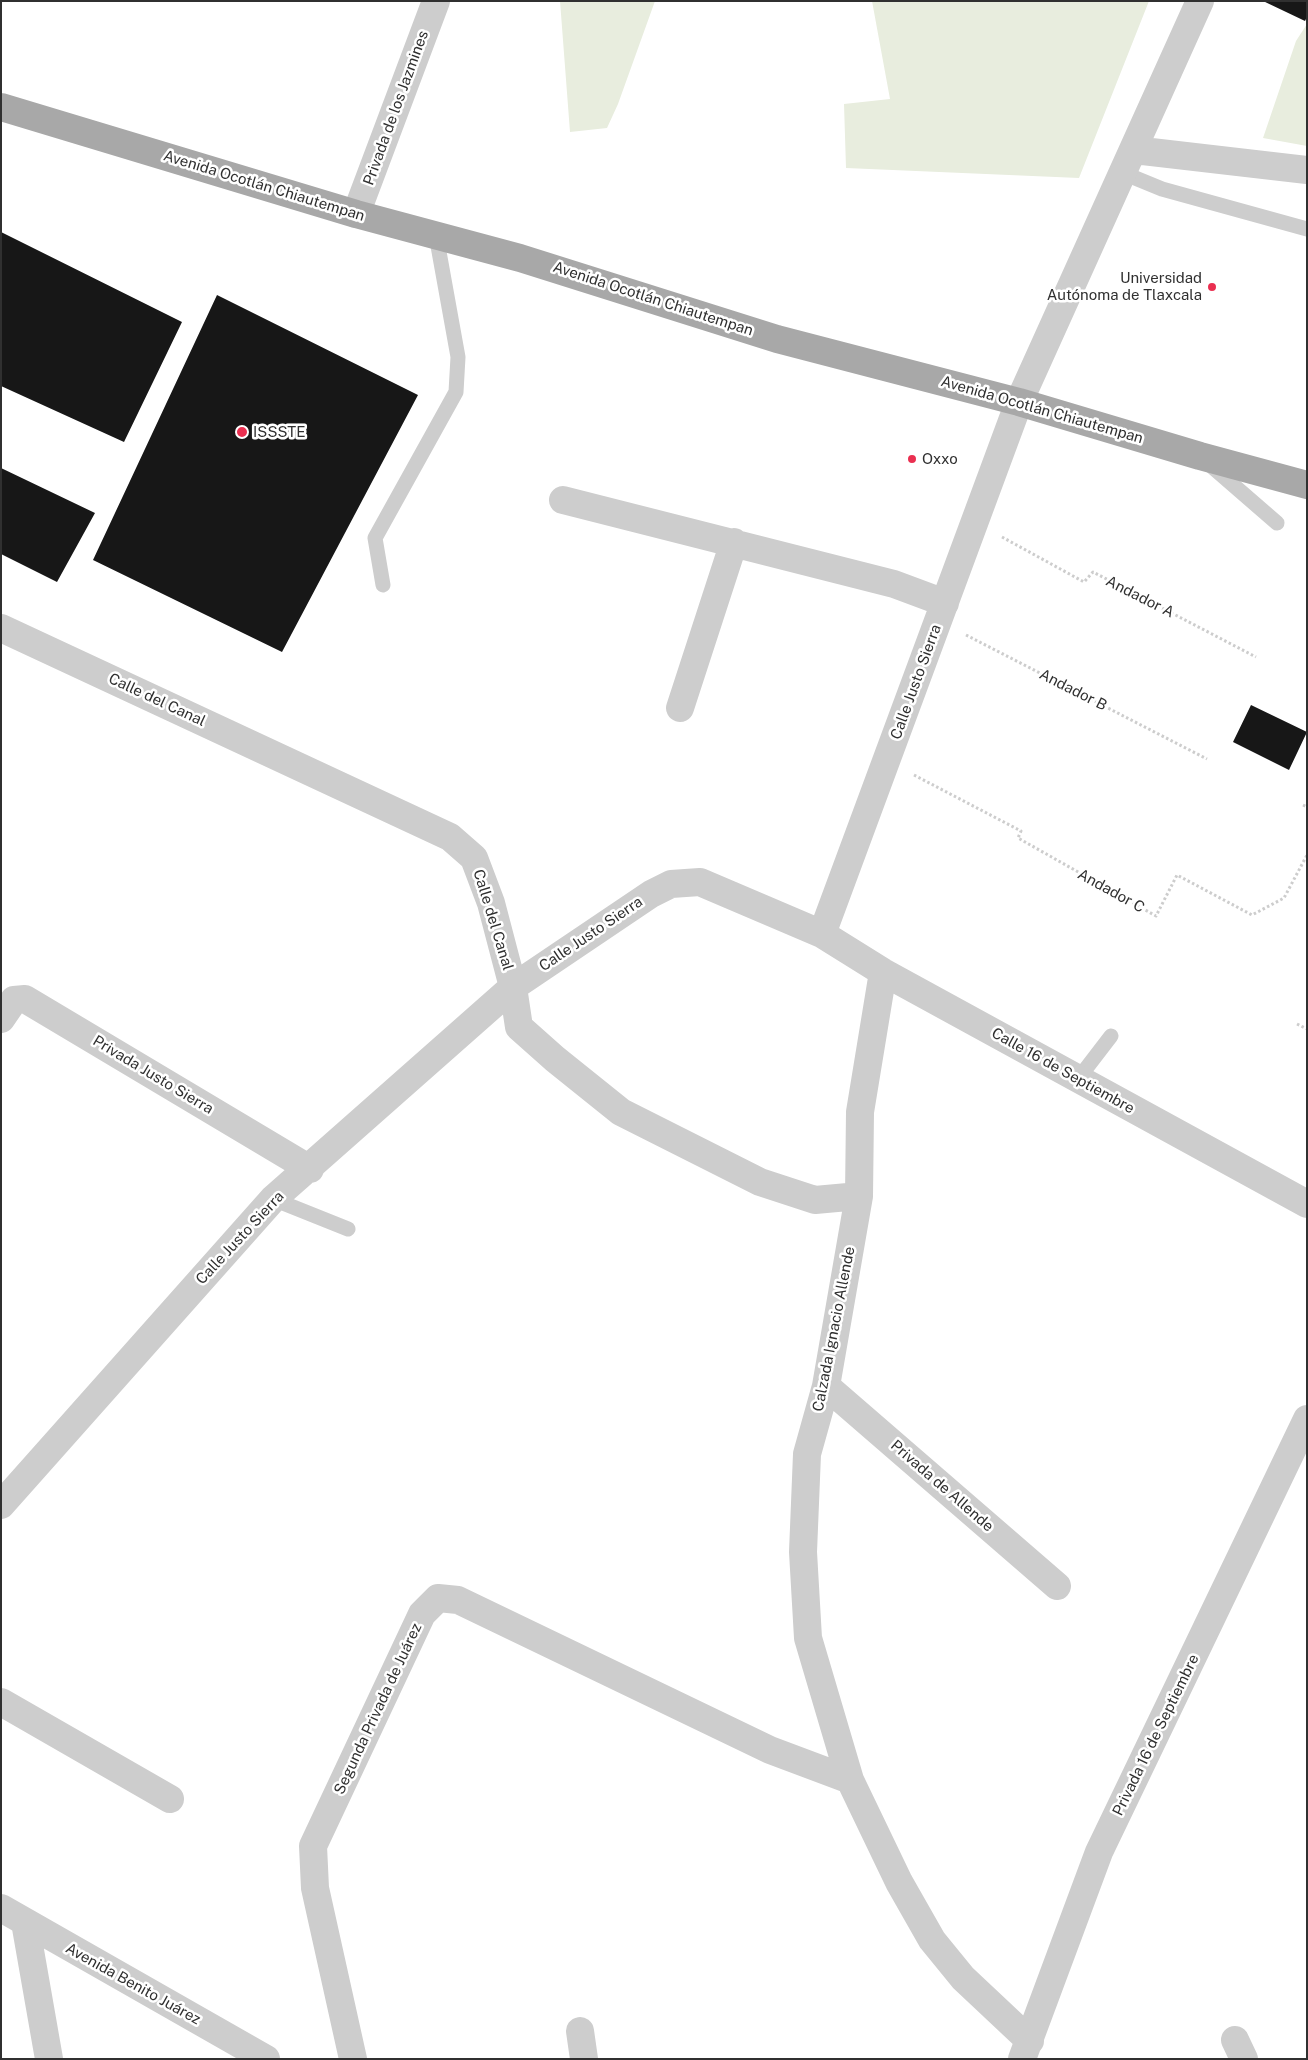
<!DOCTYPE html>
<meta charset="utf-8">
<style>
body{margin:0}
#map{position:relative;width:1308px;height:2060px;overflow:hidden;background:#fff;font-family:"Public Sans",sans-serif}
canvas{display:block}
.frame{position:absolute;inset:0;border:2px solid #303030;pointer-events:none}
</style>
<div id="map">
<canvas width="1308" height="2060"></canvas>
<div class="frame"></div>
</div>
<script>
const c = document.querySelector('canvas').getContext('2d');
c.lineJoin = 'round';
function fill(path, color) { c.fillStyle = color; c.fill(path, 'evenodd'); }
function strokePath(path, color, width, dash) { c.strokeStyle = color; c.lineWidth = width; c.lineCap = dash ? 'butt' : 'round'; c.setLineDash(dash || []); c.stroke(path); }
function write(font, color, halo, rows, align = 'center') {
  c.font = font + ' "Public Sans",sans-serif'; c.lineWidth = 5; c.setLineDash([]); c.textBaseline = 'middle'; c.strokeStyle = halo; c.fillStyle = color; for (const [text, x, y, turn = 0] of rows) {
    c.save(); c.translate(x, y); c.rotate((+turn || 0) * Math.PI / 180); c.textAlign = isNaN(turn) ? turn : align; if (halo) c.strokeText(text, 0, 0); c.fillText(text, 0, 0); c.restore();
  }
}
fill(new Path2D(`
 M560 1H655L618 104 607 128 570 132Z
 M872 1H1149L1079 178 846 168 844 104 890 99Z
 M1307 24V146L1263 138 1296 41Z`), '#e8edde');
fill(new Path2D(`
 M1263 1H1307V17L1305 21Z
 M1 232 182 322 124 442 1 386Z
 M217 295 418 395 282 652 93 560Z
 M1 468 95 513 57 582 1 554Z
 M1251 705 1307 732 1289 770 1233 742Z`), '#171717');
strokePath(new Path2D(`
 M1002 537 1084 582 1093 572 1256 657
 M966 635 1207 759
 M914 775 1021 831 1018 838 1156 916 1177 875 1252 915 1284 898 1307 855
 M1303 805 1307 807
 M1297 1024 1307 1029`), '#cdcdcd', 3, [2.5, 2.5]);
strokePath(new Path2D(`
 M1123 173 1162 189 1307 229
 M1209 464 1277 523
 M383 585 375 538 456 392 458 357 436 235
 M1078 1079 1111 1036
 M273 1199 348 1229`), '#cdcdcd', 15);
strokePath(new Path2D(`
 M1134 150 1307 170
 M356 214 436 1
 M563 500 894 584 945 603
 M1 628 450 837 474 858 491 903 513 987 519 1027 555 1059 621 1112 760 1182 815 1200 859 1196
 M680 708 734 542
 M822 934 1019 402 1200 1
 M883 972 860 1112 859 1196 826 1386 807 1454 803 1552 808 1638 850 1780 899 1882 932 1940 963 1978 1030 2041
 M1 1019 14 1000 25 999 310 1169
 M826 1386 1057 1586
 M1 1505 273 1199 513 987 651 894 671 884 700 882 822 934 883 972 1307 1204
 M1 1702 170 1799
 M1 1908 266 2059
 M25 1922 49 2059
 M580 2031 584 2059
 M1235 2040 1244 2059
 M353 2059 315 1888 313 1846 422 1614 438 1598 458 1600 770 1750 850 1780
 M1022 2059 1099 1852 1307 1419`), '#cdcdcd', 28);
strokePath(new Path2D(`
 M1 107 356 214 520 258 777 339 1019 402 1200 456 1307 485`), '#a8a8a8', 28);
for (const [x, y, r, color] of [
 [1212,287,5,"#ea2f50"],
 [242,432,6,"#ea2f50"],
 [912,459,5,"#ea2f50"]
]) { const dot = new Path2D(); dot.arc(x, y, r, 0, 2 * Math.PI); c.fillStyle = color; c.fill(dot); strokePath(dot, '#fff', 2); }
write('15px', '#303030', '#fff', [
 ["Privada de los Jazmines",396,108,-70],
 ["Avenida Ocotlán Chiautempan",264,186,17],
 ["Avenida Ocotlán Chiautempan",653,299,18],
 ["Avenida Ocotlán Chiautempan",1042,410,16],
 ["Andador A",1140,597,27],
 ["Calle Justo Sierra",916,682,-70],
 ["Andador B",1073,690,27],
 ["Calle del Canal",157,700,25],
 ["Andador C",1111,891,29],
 ["Calle del Canal",493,920,73],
 ["Calle Justo Sierra",591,934,-34],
 ["Calle 16 de Septiembre",1063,1071,29],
 ["Privada Justo Sierra",153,1075,31],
 ["Calle Justo Sierra",240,1238,-47],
 ["Calzada Ignacio Allende",834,1329,-79],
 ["Privada de Allende",942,1486,41],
 ["Segunda Privada de Juárez",378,1709,-65],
 ["Privada 16 de Septiembre",1156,1735,-64],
 ["Avenida Benito Juárez",133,1984,29]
]);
write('15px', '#303030', '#fff', [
 ["Universidad",1202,278,"right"],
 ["Autónoma de Tlaxcala",1202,295,"right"],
 ["ISSSTE",253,432],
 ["Oxxo",922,459]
], 'left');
</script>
